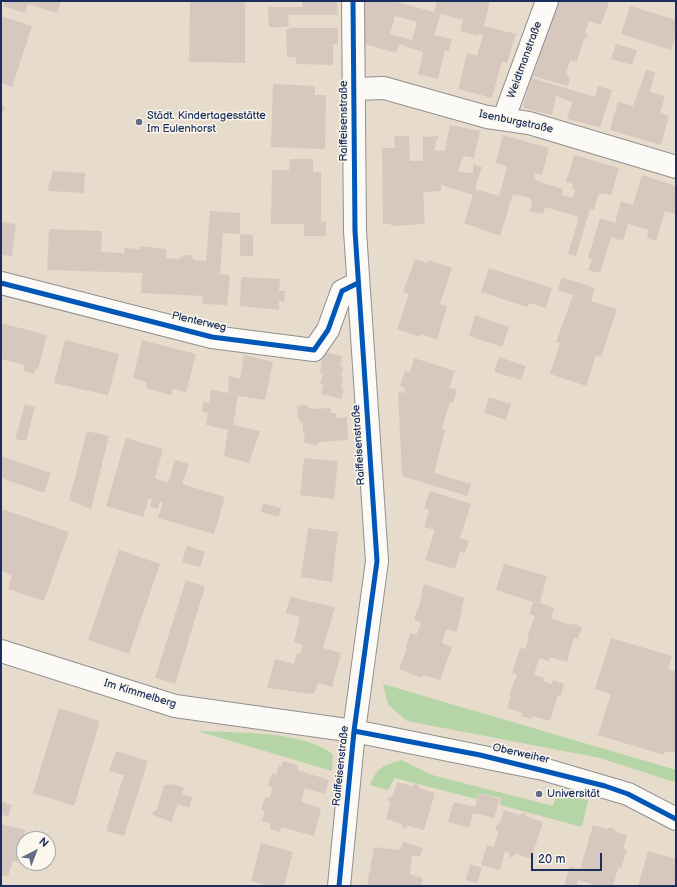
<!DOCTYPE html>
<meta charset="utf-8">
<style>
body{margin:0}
#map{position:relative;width:677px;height:887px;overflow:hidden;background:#e7dccc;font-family:"Balsamiq Sans",sans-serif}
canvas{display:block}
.frame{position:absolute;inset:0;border:2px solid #1b2f5e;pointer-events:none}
.north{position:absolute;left:16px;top:831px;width:40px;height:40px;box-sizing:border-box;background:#fbf7ec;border:1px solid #a1a7b3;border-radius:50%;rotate:42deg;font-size:11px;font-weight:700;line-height:16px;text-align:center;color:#1b2f5e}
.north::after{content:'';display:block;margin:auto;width:14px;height:18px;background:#626c84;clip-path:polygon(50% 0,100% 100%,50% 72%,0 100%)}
.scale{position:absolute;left:531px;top:853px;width:71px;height:18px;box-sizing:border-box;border:2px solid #1b2f5e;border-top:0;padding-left:5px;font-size:12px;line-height:14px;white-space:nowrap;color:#1b2f5e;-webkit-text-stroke:3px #fbf7ec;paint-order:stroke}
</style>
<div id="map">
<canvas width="677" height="887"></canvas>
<div class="frame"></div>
<div class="north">N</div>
<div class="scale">20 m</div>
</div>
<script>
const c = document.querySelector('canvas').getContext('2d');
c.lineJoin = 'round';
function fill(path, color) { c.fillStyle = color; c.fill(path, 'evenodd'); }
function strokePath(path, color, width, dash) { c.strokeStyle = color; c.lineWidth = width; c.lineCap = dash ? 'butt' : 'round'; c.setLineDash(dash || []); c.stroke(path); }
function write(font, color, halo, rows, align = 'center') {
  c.font = font + ' "Balsamiq Sans",sans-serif'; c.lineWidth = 3; c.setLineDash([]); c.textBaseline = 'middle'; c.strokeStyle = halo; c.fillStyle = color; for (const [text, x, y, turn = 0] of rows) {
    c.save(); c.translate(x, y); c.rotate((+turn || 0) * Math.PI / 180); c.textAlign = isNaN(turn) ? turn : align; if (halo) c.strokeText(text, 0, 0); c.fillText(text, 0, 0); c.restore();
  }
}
fill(new Path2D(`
 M383 684 676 770V778L674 782 600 758 407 721 388 705Z
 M197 731C236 733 301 730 333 754L332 771Z
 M401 760 432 775 553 806 557 794 588 800 582 827 500 805 501 798 479 793 476 799 395 778 388 790 370 785C378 766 383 766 401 760Z`), '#b5d5a7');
fill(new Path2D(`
 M5 1H61L57 13 28 4 25 13 3 6Z
 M190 1H245V63L189 62Z
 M302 1H337L338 15H288L289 26 284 27H269L268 7H302Z
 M364 1H393L434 12 437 1H490L484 26 516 34 507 63 502 61 492 98 458 89 467 53 477 56 483 35 479 33 478 36 460 31 463 20 441 14 434 35 452 39 449 51 445 50 438 79 418 74 423 52 399 44 396 53 365 44ZM395 16 417 22 412 40 390 34Z
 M558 1 609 2 601 25 589 21 585 33 588 34 587 39 584 38 577 62 570 60 566 74 570 78 568 86 533 76Z
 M630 6 676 20V34L671 50 621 34Z
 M1 16 32 26 12 87 1 83Z
 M290 28H338V44H333V65L296 64V57H287L286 30Z
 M616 44 637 50 632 65 611 59Z
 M646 70 655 72 650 92 665 96 660 113 669 116 661 145 610 130 618 101 633 106Z
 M532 78 595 97 598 86 612 90 600 127 567 119 572 102 556 96 552 115 524 108 523 105Z
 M273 84 315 86V95H326L325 149 271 147Z
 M1 105 5 107 1 118Z
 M450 125 480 131 474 158 463 156 458 172 473 173V164L482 167 475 189 499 196 507 166 496 163 503 135 549 148 542 175 535 173 534 176 537 181 563 189 562 195 573 198 575 190 572 189 573 184 566 182 574 155 619 168 611 195 603 193 598 195 594 210 590 209 576 256 568 254 579 217 545 207 543 214 529 211 532 203 530 198 513 194 500 236 464 223 473 195 441 185V191L423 192 425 224 391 226V224H383L382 148H395L394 136H409L410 161H423V137L438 136 434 150 445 151Z
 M290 159H313V172H321V222L326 221V236H304V224H271L272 170H289Z
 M53 171 85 173 84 193 47 191Z
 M642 175 676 186V214L665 211 656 241 647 238 649 230 628 224 623 241 611 237 600 273 588 270 592 259 588 258 600 218 615 223 621 201 633 205Z
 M210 211 240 213V234L223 233 220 274 230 275 227 305 202 304 203 296 141 293 142 273 47 270 49 229 102 231 101 252 124 253 125 248 140 249V246L166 249V258L179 259 184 255H190L195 260 206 261Z
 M1 222 16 224 12 256 1 255Z
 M240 234 253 235V256H240Z
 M415 259 428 263 429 260 452 268 440 304 447 306 437 340 421 334 420 337 397 329 409 294 403 292Z
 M489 268 552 288 546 308 529 303 527 307 481 292Z
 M241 277 280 279 279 291H285L284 302 279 301V310L240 306Z
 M562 277 595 288 591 301 617 309 601 357 596 356 586 386 550 374 560 343 556 342 573 295 558 290Z
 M475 315 509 327 502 347 469 336Z
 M1 323 47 335 38 369 36 368 34 374 23 371 25 365 1 359Z
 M65 340 119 354 107 399V395L54 383Z
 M142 340 196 354 186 392 172 389 171 395 146 388 147 382 133 378Z
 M323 352 342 356 340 366 343 367 341 377 343 378 341 388 344 389 341 399 321 394 323 384H320L323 373H320Z
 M244 355 273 362 265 400 238 396 233 425 260 431 249 463 224 456 228 430 206 425 208 413 202 412 203 402 209 403 211 390 228 393 229 376 240 379Z
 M499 357 526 366 521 380 494 372Z
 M414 358 455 371 449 388 457 390 453 403 450 402 442 429 445 430 434 473 471 484 467 496 402 476 398 392 404 393 405 388 400 386 405 371 410 372Z
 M489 397 511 404 506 420 484 413Z
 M25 404 35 407 26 441 15 439Z
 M306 405 311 409 331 408V413H336V418L347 417 348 440 318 442 317 446 303 442 305 432 303 433V423L298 419 297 406Z
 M87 431 109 436 91 509 69 500Z
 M126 438 163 449 155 478 168 483 175 460 189 464 182 484 225 497 214 534 158 518 163 502 160 501 158 509 150 506 152 499 149 498 143 517 106 506Z
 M1 456 51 473 44 493 1 478Z
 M304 458 338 461 334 499 300 495Z
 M430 491 471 504 460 538 469 541 465 553 460 552 455 569 425 560 435 530 424 527 429 510 424 508Z
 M263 503 281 508 279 517 261 512Z
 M2 509 69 532 44 601 8 589 12 575 1 571Z
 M308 528 338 532 332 582 301 577Z
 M187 546 205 552 200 567 182 562Z
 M119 550 160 564 129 654 88 640Z
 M504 564 547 576 540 603 554 608 551 618 569 625 570 623 582 627 578 639 574 637 567 662 550 657 549 661 539 658 534 675 544 678 543 681 552 684 553 680 564 684 561 696 558 695 550 721 533 716 532 719 521 716 522 713 507 708 511 695H509L517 675 512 673 520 648 525 649 529 637 527 636 535 616 529 614 533 602 496 590Z
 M186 580 205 587 175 684 155 678Z
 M424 584 464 598 457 632 446 629 442 643 452 647 440 680 423 675 422 678 399 669 404 655H405L407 647H406L410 633 416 635 419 629 421 622 414 620 418 606 419 607Z
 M290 597 335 607 323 648 341 653 332 687 318 683 315 692 312 694 267 688 275 659 294 664 297 653 300 654 303 645 294 642 300 617 286 613Z
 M611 638 672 656 668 669 676 671V752H665L664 755 598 735 611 694 595 689Z
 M59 708 100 721 74 806 33 793Z
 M116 751 148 761 124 836 106 831 124 775 109 771Z
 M283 761 298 765 297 770 329 780 325 794 305 788 301 802 321 808 314 836 281 827 280 832 270 829 271 824 262 821 265 811 261 810 265 797 269 798 271 793 272 788 268 786 272 773 276 775 279 765 282 766Z
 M397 782 412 786 417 783 419 788 435 793 424 830 409 826 404 829 401 824 386 819 390 804 387 799 393 795Z
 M172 784 184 788 182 794 192 797 189 808 178 804 171 822 151 814 157 809 164 785Z
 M479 793 500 799 494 818 473 813 469 828 448 822 454 802 475 807Z
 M1 801 12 805 8 817 1 814Z
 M504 810 519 815 524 812 527 817 543 822 531 859 516 854 511 858 508 852 505 851 500 870 481 865 487 845 494 847 498 833 495 826 500 823Z
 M1 824 25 830 17 862 13 861 8 876 3 875 1 882Z
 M593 825 606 829 612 827 616 832 627 835 623 849 627 850 621 868H618L613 886H598L578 880 576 886H564L570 866 580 869Z
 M403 842 423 848 420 857 412 855 410 874 423 878 421 886H367L374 847 400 850Z
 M261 843 293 852 284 886H272L251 881Z
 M648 851 676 859V886H638Z
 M470 864 482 868 477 883 466 880Z`), '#d7c7bf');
const minor = new Path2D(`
 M354 89 384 88 487 117 529 123 676 167
 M504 118 547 1
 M1 283 212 337 314 350 328 330 342 291 358 283
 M1 651 175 706 354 731 543 769 628 794 676 819
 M339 886 354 731 377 561 355 231 353 1`);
strokePath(minor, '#918f8f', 24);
strokePath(minor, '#fbfaf7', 22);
strokePath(new Path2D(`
 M1 283 212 337 314 350 328 330 342 291 358 283
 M354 731 480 755 605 786 628 794 676 819
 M339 886 354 731 377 561 355 231 353 1`), '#0057b8', 5);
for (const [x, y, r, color] of [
 [139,122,4,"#626c84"],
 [539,794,4,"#626c84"]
]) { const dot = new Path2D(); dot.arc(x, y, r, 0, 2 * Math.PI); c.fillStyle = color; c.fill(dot); strokePath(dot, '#fbf7ec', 1.5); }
write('11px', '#1b2f5e', '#fbf7ec', [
 ["Weidtmanstraße",525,60,-70],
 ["Raiffeisenstraße",344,121,-90],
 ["Isenburgstraße",516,122,12],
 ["Plenterweg",199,322,13],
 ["Raiffeisenstraße",359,445,-94],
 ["Im Kimmelberg",140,694,17],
 ["Oberweiher",521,754,13],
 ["Raiffeisenstraße",341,766,-84]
]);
write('11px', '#1b2f5e', '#fbf7ec', [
 ["Städt. Kindertagesstätte",147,116],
 ["Im Eulenhorst",147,129],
 ["Universität",547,794]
], 'left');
</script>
